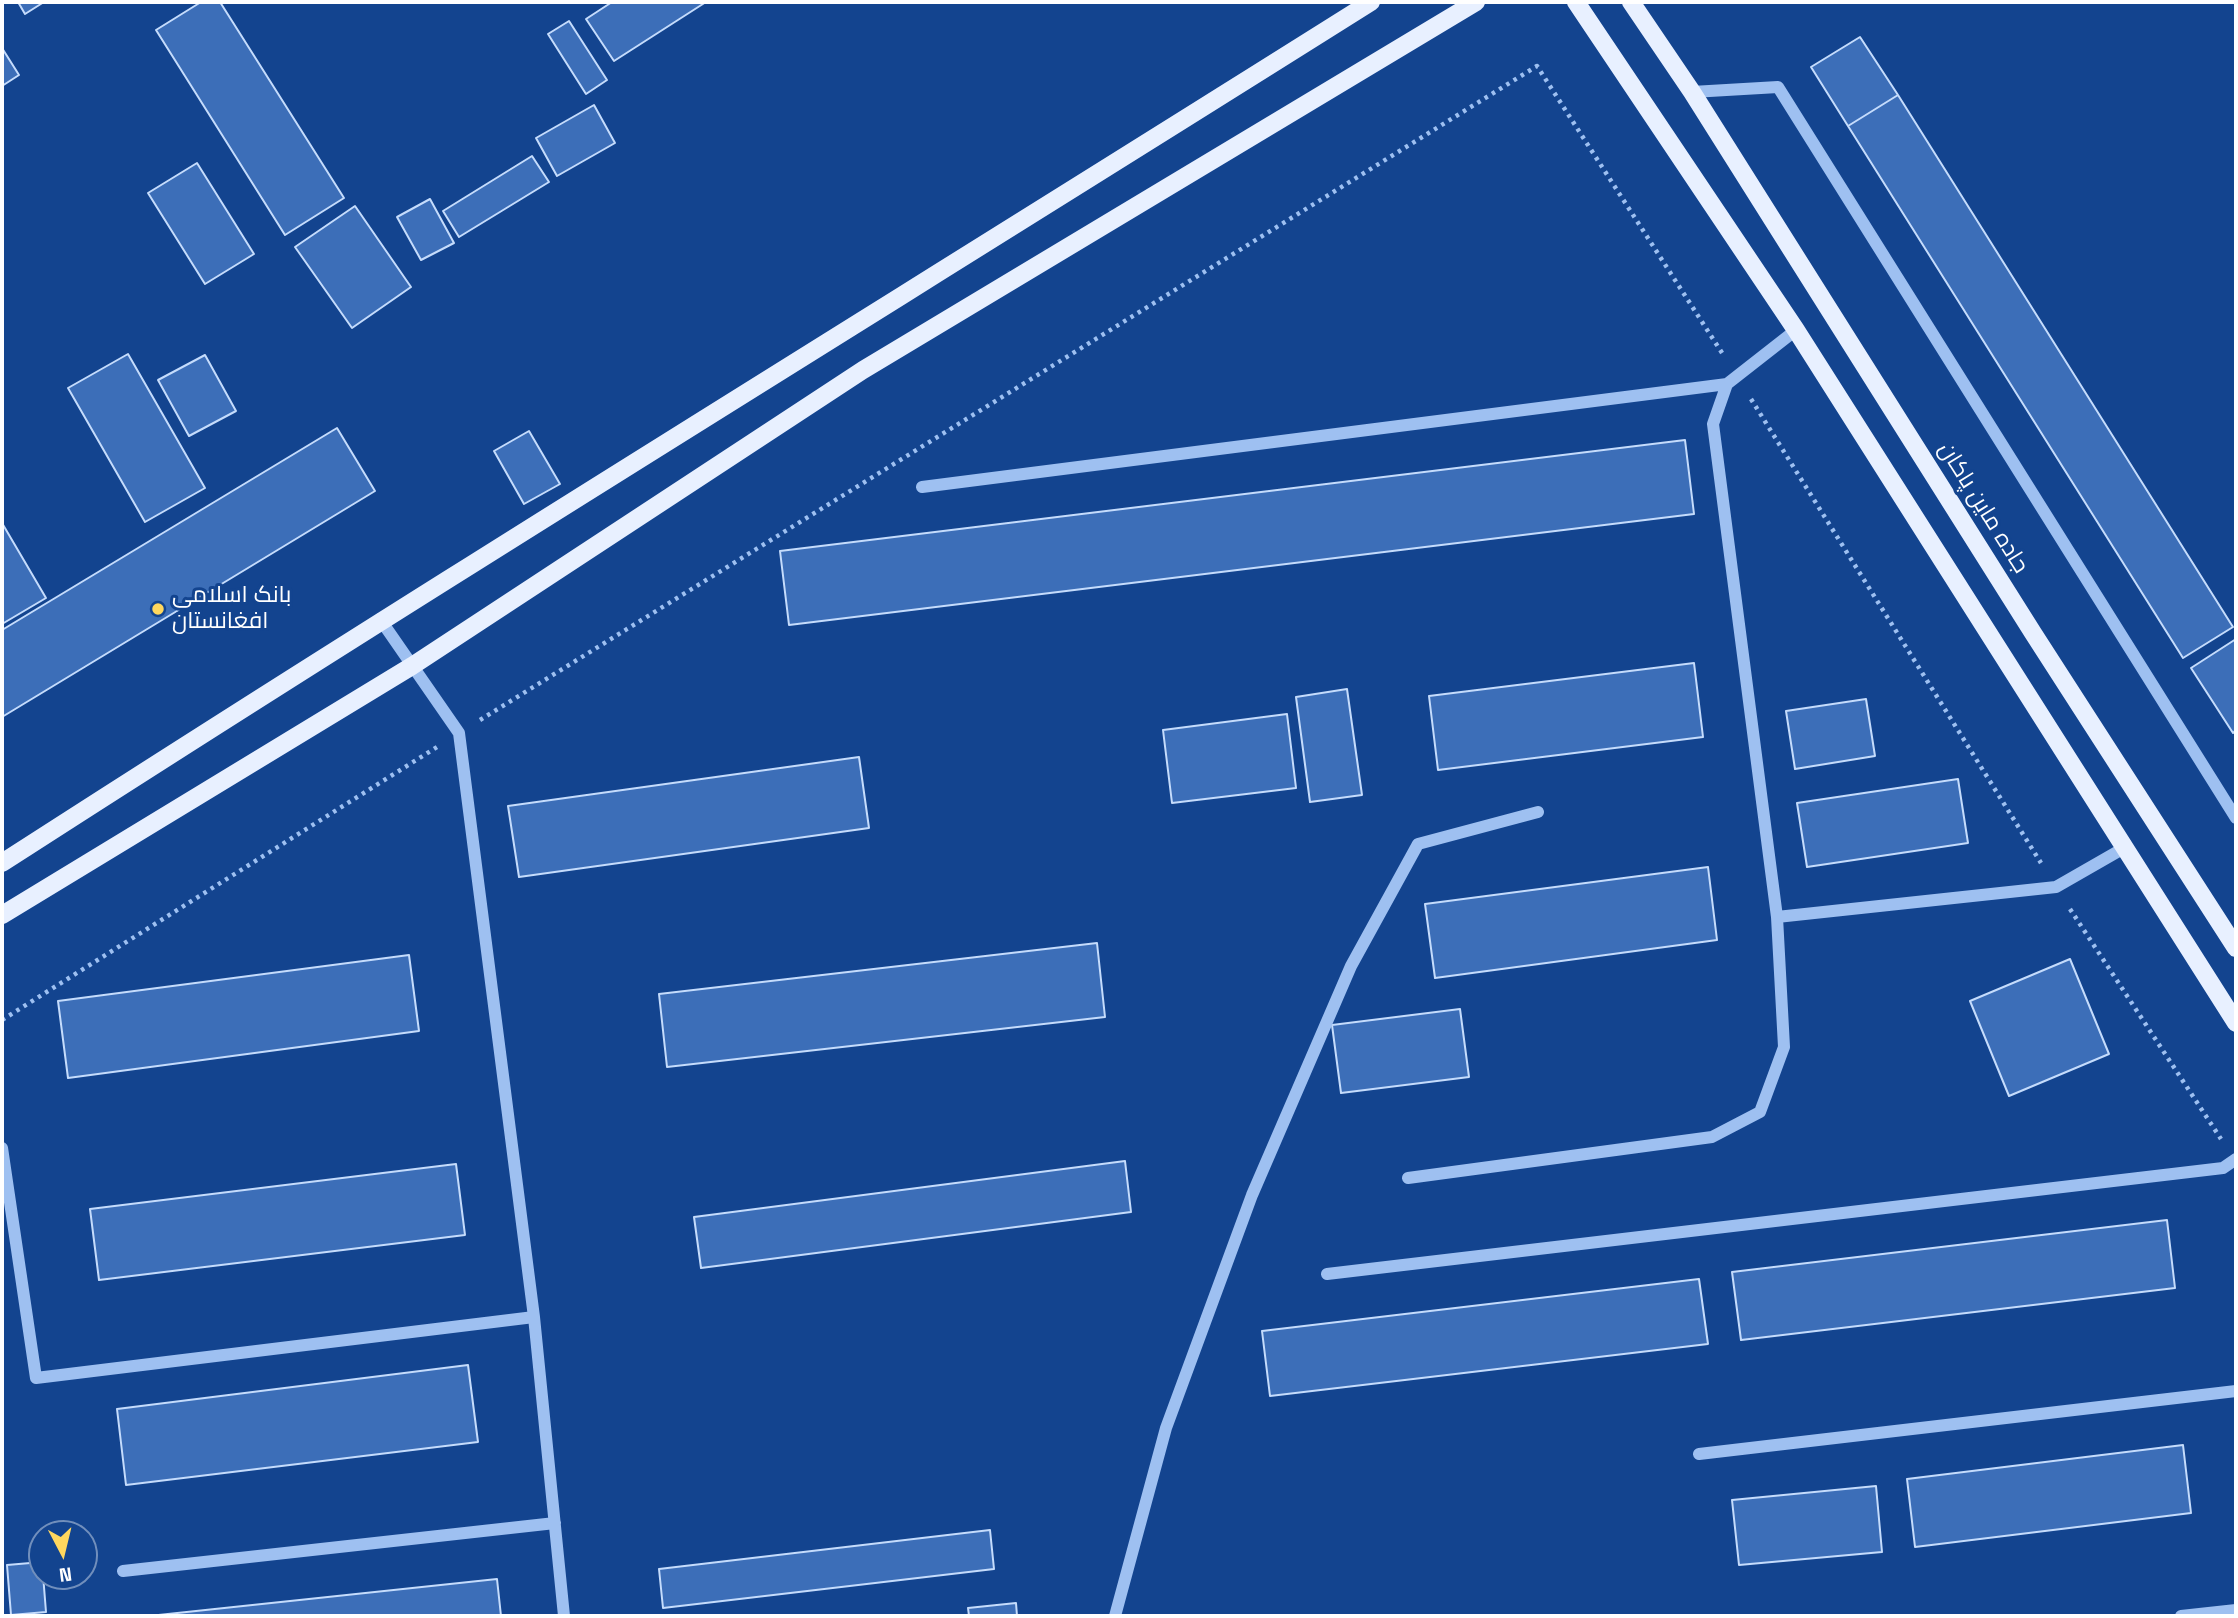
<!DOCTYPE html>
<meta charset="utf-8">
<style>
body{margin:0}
#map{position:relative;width:2238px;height:1618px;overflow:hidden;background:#13448f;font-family:"Space Grotesk",sans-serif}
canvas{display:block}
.frame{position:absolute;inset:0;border:4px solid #fff;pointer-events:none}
.north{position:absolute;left:28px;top:1520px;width:70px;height:70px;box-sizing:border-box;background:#13448f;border:2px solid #718fbc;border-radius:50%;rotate:173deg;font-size:19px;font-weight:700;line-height:28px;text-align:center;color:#fff}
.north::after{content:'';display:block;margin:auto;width:24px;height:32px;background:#ffd75e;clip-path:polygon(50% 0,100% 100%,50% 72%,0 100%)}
</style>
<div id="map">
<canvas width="2238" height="1618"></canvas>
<div class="frame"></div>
<div class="north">N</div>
</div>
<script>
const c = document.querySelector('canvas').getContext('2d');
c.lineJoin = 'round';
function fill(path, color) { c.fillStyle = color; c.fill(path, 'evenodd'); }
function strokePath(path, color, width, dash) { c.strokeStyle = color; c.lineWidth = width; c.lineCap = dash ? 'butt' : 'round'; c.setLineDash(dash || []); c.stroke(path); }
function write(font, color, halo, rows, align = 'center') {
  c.font = font + ' "Space Grotesk",Cairo,sans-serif'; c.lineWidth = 6; c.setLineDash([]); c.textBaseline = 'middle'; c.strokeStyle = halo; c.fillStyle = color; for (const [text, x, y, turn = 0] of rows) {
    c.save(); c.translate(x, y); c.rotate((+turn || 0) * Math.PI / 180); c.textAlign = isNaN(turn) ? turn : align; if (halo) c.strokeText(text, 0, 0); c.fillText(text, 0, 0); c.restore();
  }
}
const building = new Path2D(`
 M18 2H44L25 14Z
 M201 2H220L344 198 285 235 156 30Z
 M612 2H706L614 61 586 19Z
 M569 21 607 80 586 94 548 34Z
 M1860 37 1898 95 1848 126 1811 67Z
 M2 48 19 75 2 86Z
 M1898 95 2233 627 2183 658 1848 126Z
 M594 105 615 143 557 176 536 138Z
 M532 156 549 182 459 237 443 211Z
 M197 163 254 254 205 284 148 193Z
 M430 199 454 243 421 260 397 217Z
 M355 206 411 287 352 328 295 247Z
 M128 354 205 488 145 522 68 388Z
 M205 355 236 411 189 436 158 380Z
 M337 428 375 491 2 717V630Z
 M529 431 560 484 524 504 494 451Z
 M1685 440 1694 514 789 625 780 551Z
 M2 523 46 598 2 624Z
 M2236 639V730L2233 733 2191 668Z
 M1694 663 1703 737 1438 770 1429 696Z
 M1347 689 1362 795 1310 802 1296 697Z
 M1866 699 1875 756 1795 769 1786 711Z
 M1287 714 1296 788 1172 803 1163 730Z
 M859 757 869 828 519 877 508 806Z
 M1958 779 1968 843 1807 867 1797 803Z
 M1708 867 1717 940 1435 978 1425 904Z
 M1097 943 1105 1017 667 1067 659 994Z
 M409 955 419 1031 68 1078 58 1001Z
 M2070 959 2109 1054 2009 1096 1970 1001Z
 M1460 1009 1469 1077 1341 1093 1332 1025Z
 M1125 1161 1131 1212 701 1268 694 1217Z
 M456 1164 465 1235 99 1280 90 1209Z
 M2167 1220 2175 1288 1741 1340 1732 1272Z
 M1699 1279 1708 1344 1270 1396 1262 1331Z
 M468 1365 478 1442 126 1485 117 1409Z
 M2183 1445 2191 1513 1915 1547 1907 1479Z
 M1876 1486 1882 1552 1739 1565 1732 1500Z
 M990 1530 994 1569 663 1608 659 1569Z
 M42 1562 46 1612 11 1615 7 1565Z
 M497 1579 501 1616H149Z
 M1016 1603 1017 1616H969L968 1608Z`);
fill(building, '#3c6eb8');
strokePath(building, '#c5dcfc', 2);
strokePath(new Path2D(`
 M1751 399 2041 863
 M480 720 1537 66 1724 356
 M2070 909 2221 1139
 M2 1020 437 747`), '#9ec0f1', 4.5, [3.5, 5]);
strokePath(new Path2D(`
 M1692 92 1778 87 2236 818
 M922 487 1727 384
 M380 619 459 733 534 1317 564 1616
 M1777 917 2056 887 2124 848
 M2 1148 36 1378 534 1317
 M1408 1178 1712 1137 1760 1112 1784 1047 1777 917 1713 424 1727 384 1796 330
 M1327 1274 2223 1168 2236 1159
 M1699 1454 2236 1391
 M123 1571 555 1523
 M1115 1616 1166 1428 1252 1195 1351 966 1418 844 1538 812
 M2181 1616 2236 1610`), '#9ec0f1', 12);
strokePath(new Path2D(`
 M1576 2 1796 330 2236 1023
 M1631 2 1692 92 2033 633 2236 948
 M2 863C455 571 915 289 1371 2
 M2 915 412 666 863 370 1476 2`), '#e8f0ff', 18);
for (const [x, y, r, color] of [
 [158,609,7,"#ffd75e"]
]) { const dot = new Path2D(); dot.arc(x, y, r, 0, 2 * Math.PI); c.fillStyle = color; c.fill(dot); strokePath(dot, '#13448f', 2.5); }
write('23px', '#fff', '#13448f', [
 ["جاده ماین پاکان",1983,508,58]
]);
write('23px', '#fff', '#13448f', [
 ["بانک اسلامی",172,596],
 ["افغانستان",172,622]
], 'left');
</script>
